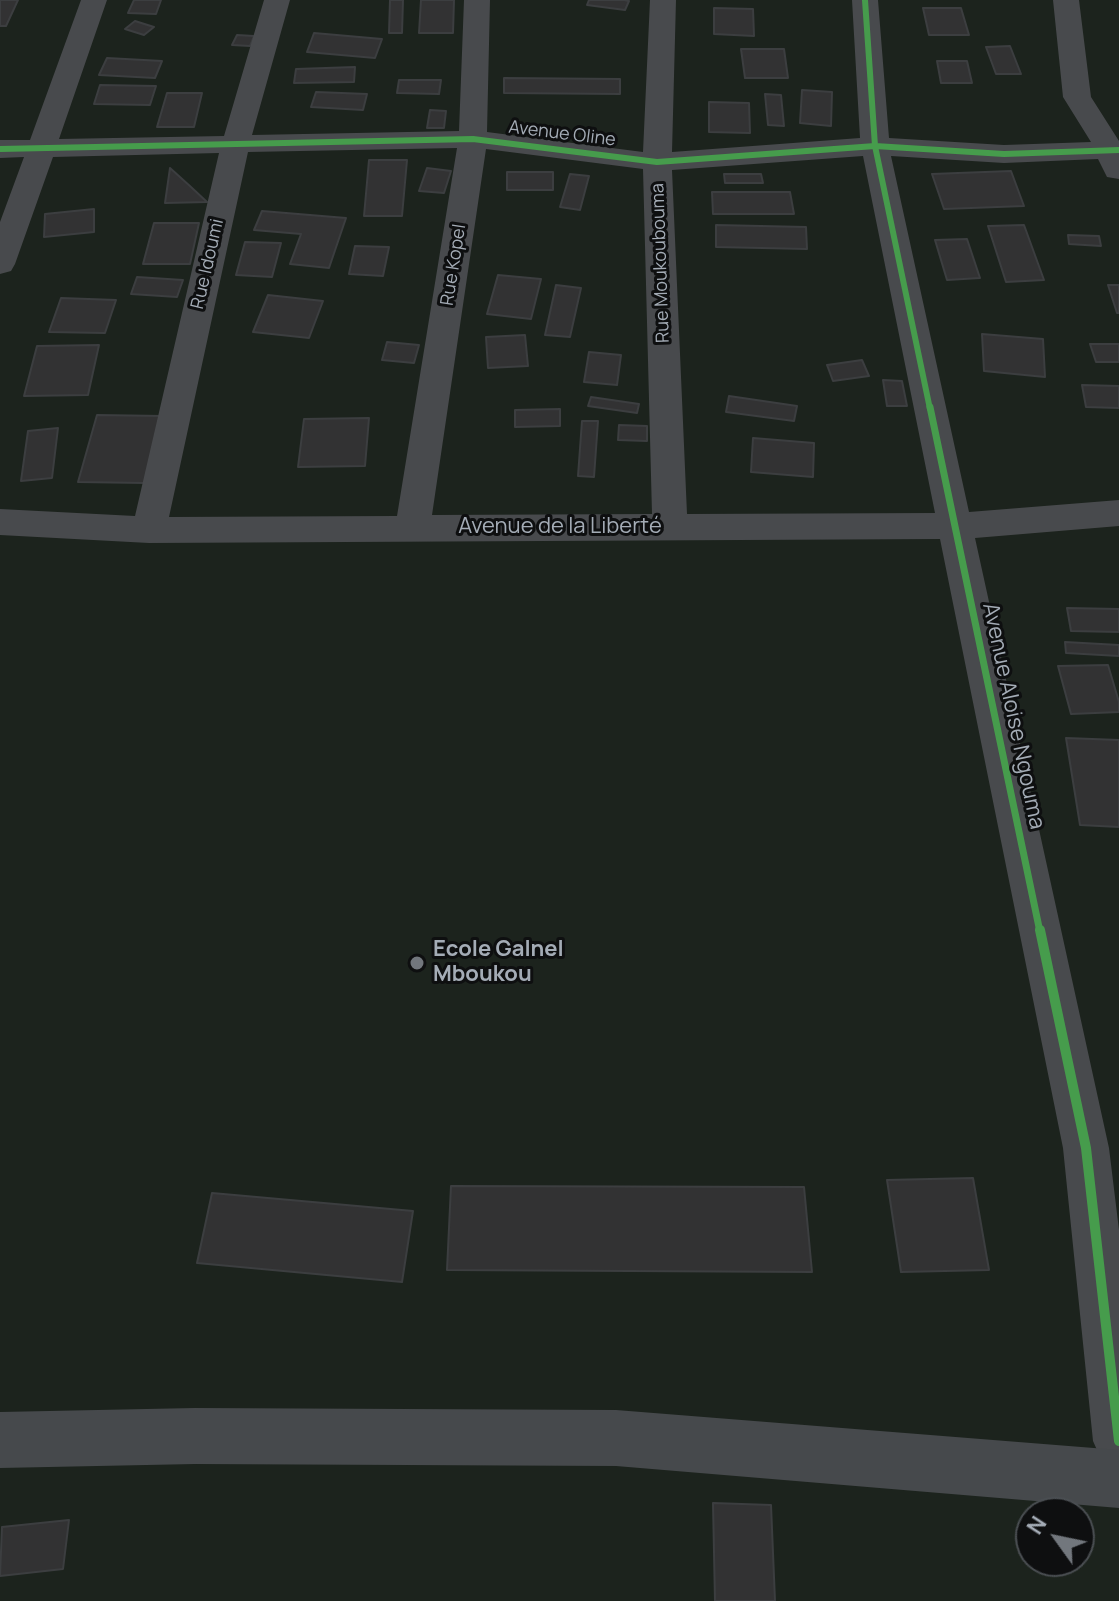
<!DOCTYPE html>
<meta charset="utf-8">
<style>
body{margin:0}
#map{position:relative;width:1119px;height:1601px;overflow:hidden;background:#141414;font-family:Manrope,sans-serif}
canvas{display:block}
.north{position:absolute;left:1015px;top:1497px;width:80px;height:80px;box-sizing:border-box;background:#0e0f10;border:2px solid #4a4e52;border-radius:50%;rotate:303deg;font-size:22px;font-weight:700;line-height:32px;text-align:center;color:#a4acb6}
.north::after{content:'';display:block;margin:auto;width:28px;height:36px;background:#72777d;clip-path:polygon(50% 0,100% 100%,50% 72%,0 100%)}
</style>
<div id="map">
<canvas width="1119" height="1601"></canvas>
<div class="north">N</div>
</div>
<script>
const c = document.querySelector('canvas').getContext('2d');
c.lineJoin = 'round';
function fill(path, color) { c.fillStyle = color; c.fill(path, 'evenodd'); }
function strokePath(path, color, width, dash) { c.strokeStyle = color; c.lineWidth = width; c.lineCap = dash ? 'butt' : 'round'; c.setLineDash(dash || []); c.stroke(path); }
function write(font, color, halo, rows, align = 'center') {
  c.font = font + ' Manrope,sans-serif'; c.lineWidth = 6; c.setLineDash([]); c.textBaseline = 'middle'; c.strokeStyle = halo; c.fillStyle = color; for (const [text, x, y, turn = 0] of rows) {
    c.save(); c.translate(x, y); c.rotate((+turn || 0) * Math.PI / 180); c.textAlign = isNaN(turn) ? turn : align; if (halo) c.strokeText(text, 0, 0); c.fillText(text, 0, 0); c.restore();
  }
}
fill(new Path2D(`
 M0 0H1119V1601H0ZM1031 1513H1079V1561H1031Z`), '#1c231d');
const building = new Path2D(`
 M0 0H18L6 26H0Z
 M134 0H161L156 14 128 13Z
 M390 0H403L402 33H389Z
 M421 0H454L453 33H419Z
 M589 0H624L629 1 625 10 587 5Z
 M714 8 753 9 754 36 714 34Z
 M923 8H961L969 35H929Z
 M135 21 154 27 144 35 125 29Z
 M314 33 382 39 375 58 307 52Z
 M237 35 254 36 250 46 232 45Z
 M1010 46 1021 74H996L986 47Z
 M741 49H784L788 78H745Z
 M107 58 162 61 155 78 99 75Z
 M937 61H967L972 83H941Z
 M355 67 354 82 294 83 296 69Z
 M504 78 620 79V94L504 93Z
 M399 80H441L439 94 397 93Z
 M100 85 156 86 150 105 94 104Z
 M802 90 832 92 831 126 800 123Z
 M316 92 367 94 363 110 311 107Z
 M167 93H202L194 127H157Z
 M765 94 781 95 784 126 768 125Z
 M709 102 749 103 750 133 709 132Z
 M430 110 446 111 444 128H427Z
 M369 160H407L402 216H364Z
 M170 168 191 187 207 202 165 203Z
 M427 168 451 171 444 193 419 191Z
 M1011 171 1024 206 944 209 932 174Z
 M507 172H553V190H507Z
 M570 174 589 176 580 210 560 207Z
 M724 174H761L763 183H725Z
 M712 192H790L794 214H713Z
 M94 209V232L44 237 45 214Z
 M262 211 346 218 329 268 290 264 301 234 254 230Z
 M154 223H199L190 264H143Z
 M716 225 806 227 807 249 716 247Z
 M1024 225 1044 280 1006 282 988 226Z
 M1068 235 1099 236 1101 246 1069 244Z
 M967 239 980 278 947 280 935 240Z
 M245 242 281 243 272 277 236 275Z
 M355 246 389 247 383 276 349 274Z
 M498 275 541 279 531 319 487 314Z
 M137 277 183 280 177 297 131 294Z
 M556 285 581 288 570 337 545 335Z
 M1108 285H1119V313H1117Z
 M268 295 323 301 309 338 253 332Z
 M61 298 116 300 105 333 49 332Z
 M982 334 1043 339 1045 377 984 371Z
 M525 335 528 366 488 368 486 337Z
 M387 342 419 345 414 363 382 360Z
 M1090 344H1119V362H1096Z
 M99 345 88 395 24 396 37 346Z
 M589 352 621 355 617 385 584 382Z
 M862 360 869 376 833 381 827 365Z
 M883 380 902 381 907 406H887Z
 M1082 385 1119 386V408L1086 407Z
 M729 396 797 406 794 421 726 412Z
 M591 397 639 404 637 413 588 406Z
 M560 409V426L515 427V410Z
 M97 415 163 416 145 483 78 482Z
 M369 418 365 466 298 467 304 419Z
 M582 421H598L594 477 578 476Z
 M619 425 647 426V441L618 440Z
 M58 428 52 478 21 481 28 431Z
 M753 438 814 443 813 477 751 472Z
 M1067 608 1119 609V632L1071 631Z
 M1065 642 1119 645V656L1066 653Z
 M1108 665 1119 702V712L1071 714 1058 666Z
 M1066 738 1119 740V827L1080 825Z
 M973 1178 989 1270 901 1272 887 1180Z
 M451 1186 804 1187 812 1272 447 1270Z
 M212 1193 413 1211 402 1282 197 1263Z
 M713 1503 771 1505 775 1601H715Z
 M69 1520 63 1569 0 1576 2 1527Z`);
fill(building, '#323233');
strokePath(building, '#3c3e40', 2);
fill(new Path2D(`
 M81 0H107L59 139 224 136 264 0H290L252 135 459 131 464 0H490L487 132 643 152 650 0H676L672 152 860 138 852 0H878L889 138 1004 145 1091 142 1063 97 1053 0H1079L1091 97 1119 141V179L1107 177 1098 159 1004 163 891 156 969 512 1119 500V526L975 538 1109 1148 1119 1230V1467L1101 1459 1093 1441 1063 1148 940 539 149 543 0 535V509L135 516 219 153 53 157 15 264 11 271 0 274V222L24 157 0 158V140H30ZM457 148 397 516 169 517 248 152ZM486 149 643 169 652 514 432 515ZM863 156 935 513 687 514 672 170Z`), '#484a4d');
fill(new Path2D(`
 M195 1408 616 1410 1119 1450V1508L616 1466 195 1464 0 1468V1412Z`), '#46494c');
strokePath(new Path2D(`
 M865 0 875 146 930 409
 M0 149 473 139 657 162 875 146 1004 154 1119 150`), '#469c4c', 6);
strokePath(new Path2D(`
 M930 407 1040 932`), '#469c4c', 7);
strokePath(new Path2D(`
 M1040 930 1086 1148 1119 1441`), '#469c4c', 10);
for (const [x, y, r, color] of [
 [417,963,8,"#72777d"]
]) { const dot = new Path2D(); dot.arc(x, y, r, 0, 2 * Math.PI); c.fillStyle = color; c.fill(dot); strokePath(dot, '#0e0f10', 3); }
write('18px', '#a4acb6', '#0e0f10', [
 ["Avenue Oline",562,134,7],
 ["Rue Moukoubouma",661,263,-92],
 ["Rue Idoumi",208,264,-77],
 ["Rue Kopel",454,265,-81]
]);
write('22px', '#a4acb6', '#0e0f10', [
 ["Avenue de la Liberté",560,527],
 ["Avenue Aloise Ngouma",1013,716,78]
]);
write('bold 22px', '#a4acb6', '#0e0f10', [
 ["Ecole Galnel",433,950],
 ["Mboukou",433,975]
], 'left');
</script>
